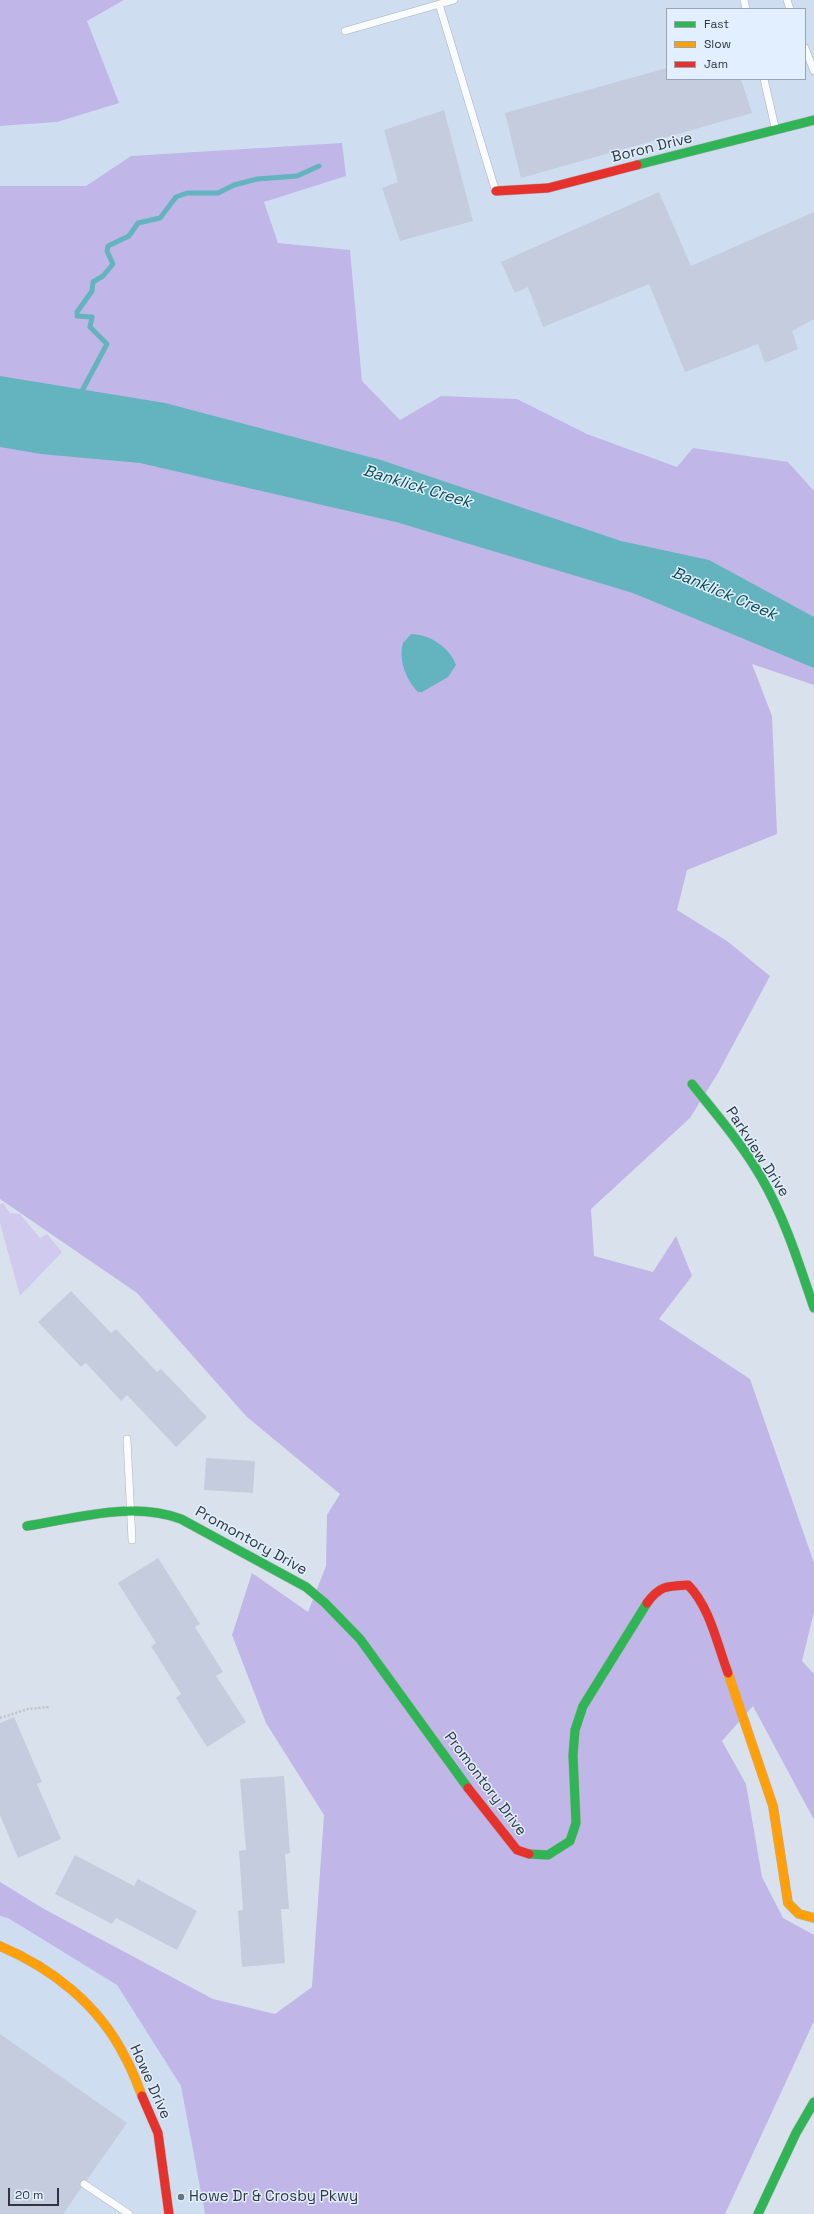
<!DOCTYPE html>
<style>
body{margin:0}
#map{position:relative;width:814px;height:2214px;overflow:hidden;background:#d9e2ec;font-family:"Space Grotesk",sans-serif}
canvas{display:block}
.legend{position:absolute;left:666px;top:8px;width:140px;height:72px;box-sizing:border-box;background:#e1effe;border:1px solid #9aa5b1;margin:0;padding:5px 7px;list-style:none;font-size:12px;color:#2f363d}
.legend li{display:flex;align-items:center;gap:8px;height:20px}
.legend b{width:20px;border:1px solid #9aa5b1}
.scale{position:absolute;left:8px;top:2188px;width:51px;height:18px;box-sizing:border-box;border:2px solid #2f363d;border-top:0;padding-left:5px;font-size:12px;line-height:14px;white-space:nowrap;color:#2f363d;-webkit-text-stroke:3px #e1effe;paint-order:stroke}
</style>
<div id="map">
<canvas width="814" height="2214"></canvas>
<ul class="legend">
<li><b style="height:5px;background:#30b455"></b>Fast</li>
<li><b style="height:5px;background:#ff9f0a"></b>Slow</li>
<li><b style="height:5px;background:#e5322d"></b>Jam</li>
</ul>
<div class="scale">20 m</div>
</div>
<script>
const c = document.querySelector('canvas').getContext('2d');
c.lineJoin = 'round';
function fill(path, color) { c.fillStyle = color; c.fill(path, 'evenodd'); }
function strokePath(path, color, width, dash) { c.strokeStyle = color; c.lineWidth = width; c.lineCap = dash ? 'butt' : 'round'; c.setLineDash(dash || []); c.stroke(path); }
function write(font, color, halo, rows, align = 'center') {
  c.font = font + ' "Space Grotesk",sans-serif'; c.lineWidth = 3; c.setLineDash([]); c.textBaseline = 'middle'; c.strokeStyle = halo; c.fillStyle = color; for (const [text, x, y, turn = 0] of rows) {
    c.save(); c.translate(x, y); c.rotate((+turn || 0) * Math.PI / 180); c.textAlign = isNaN(turn) ? turn : align; if (halo) c.strokeText(text, 0, 0); c.fillText(text, 0, 0); c.restore();
  }
}
fill(new Path2D(`
 M124 0H814V491L788 462 677 467 587 434 517 399 441 396 400 420 362 381 350 250 277 243 264 201 346 176 131 156 86 186H0V126L57 122 87 21ZM667 9H805V79H667Z
 M0 1916 8 1918 117 1985 181 2086 205 2214H0Z`), '#cedef0');
fill(new Path2D(`
 M3 1203 10 1213 20 1214 40 1238 47 1234 62 1252 20 1296 0 1223V1204Z`), '#d0caef');
fill(new Path2D(`
 M0 0H124L87 21 119 103 57 122 0 126Z
 M342 143 346 176 264 202 278 243 350 250 362 381 400 420 441 396 517 399 587 434 677 467 693 448 788 462 814 491V685L752 664 772 716 777 834 687 870 677 910 727 941 770 976 718 1073 690 1118 591 1209 594 1256 653 1272 676 1236 692 1276 659 1319 750 1379 814 1563V1612L802 1661 814 1674V1820L753 1706 722 1741 746 1784 762 1877 783 1918 814 1935V2021L725 2214H205L181 2086 117 1985 8 1918 0 1916V1882L44 1909 213 1999 275 2014 312 1987 324 1815 266 1723 232 1635 252 1573 308 1612 326 1566 327 1515 340 1494 247 1417 137 1293 0 1199V186H86L131 156Z`), '#c0b6e8');
fill(new Path2D(`
 M0 376 165 403 381 460 621 541 709 560 814 617V668L633 593 396 522 140 463 41 454 0 447Z
 M411 634C430 634 450 648 456 665L448 677 422 692H418C406 680 398 659 403 643Z`), '#63b4be');
strokePath(new Path2D(`
 M83 389 107 344 90 327 92 317 77 316V312L92 291 93 282 103 276 113 264 107 251 108 246 129 236 138 223 160 218 176 197 187 193H218L234 185 257 179 297 176 319 166`), '#63b4be', 5);
fill(new Path2D(`
 M667 68V79H741L752 113 521 178 505 113Z
 M444 110 473 221 400 241 382 188 398 182 384 130Z
 M659 192 691 266 814 212V319L792 331 798 349 765 363 758 344 685 372 649 284 543 327 528 287 515 293 501 262Z
 M71 1291 111 1333 116 1329 157 1372 161 1369 207 1417 176 1447 127 1395 121 1401 86 1363 81 1367 38 1322Z
 M206 1458 255 1461 253 1493 204 1490Z
 M158 1558 200 1624 195 1627 223 1672 216 1676 246 1722 207 1747 176 1698 181 1694 151 1646 156 1643 118 1583Z
 M14 1717 42 1782 37 1784 61 1839 18 1858 0 1815V1723Z
 M284 1776 290 1853 285 1854 289 1909H281L285 1963 242 1967 238 1911 243 1910 239 1851 246 1850 240 1779Z
 M75 1855 134 1886 138 1879 197 1911 177 1950 116 1918 112 1924 55 1894Z
 M0 2034 127 2123 63 2214H0Z`), '#c5ccdd');
const lane = new Path2D(`
 M744 0 746 9
 M787 0 790 9
 M439 4 495 189
 M345 31 454 0
 M805 48 814 71
 M764 79 775 127
 M127 1439 132 1540
 M84 2184 129 2214`);
const fast = new Path2D(`
 M637 165 814 120
 M692 1084C716 1114 742 1144 761 1177 785 1218 799 1264 814 1308
 M27 1526C77 1518 132 1501 181 1519L306 1587 325 1603 360 1639 468 1788
 M529 1854 548 1855 570 1841 576 1823 573 1755 575 1730 583 1706 647 1603
 M758 2214 796 2133 814 2102`);
const slow = new Path2D(`
 M728 1673 773 1806 788 1903 799 1914 814 1918
 M0 1946C52 1968 99 2005 125 2057 132 2069 137 2083 142 2096`);
const jam = new Path2D(`
 M496 191 548 188 637 165
 M647 1603C660 1585 668 1586 688 1585 710 1607 717 1644 728 1673
 M468 1788 517 1850 529 1854
 M142 2096 158 2133 169 2214`);
strokePath(lane, '#abb3ba', 8);
strokePath(fast, '#abb3ba', 10);
strokePath(slow, '#abb3ba', 10);
strokePath(jam, '#abb3ba', 10);
strokePath(new Path2D(`
 M0 1718 28 1709 50 1707`), '#bdc2c5', 2.5, [2, 2]);
strokePath(lane, '#f9fbfc', 7);
strokePath(fast, '#30b455', 9);
strokePath(slow, '#ff9f0a', 9);
strokePath(jam, '#e5322d', 9);
for (const [x, y, r, color] of [
 [181,2197,4,"#6a727a"]
]) { const dot = new Path2D(); dot.arc(x, y, r, 0, 2 * Math.PI); c.fillStyle = color; c.fill(dot); strokePath(dot, '#e1effe', 1.5); }
write('15px', '#2f363d', '#e1effe', [
 ["Boron Drive",652,148,-14],
 ["Parkview Drive",757,1152,57],
 ["Promontory Drive",251,1541,29],
 ["Promontory Drive",485,1784,53],
 ["Howe Drive",150,2082,66]
]);
write('15px', '#2f363d', '#e1effe', [
 ["Howe Dr & Crosby Pkwy",189,2197]
], 'left');
write('italic 16px', '#084a50', '#e1effe', [
 ["Banklick Creek",417,487,17],
 ["Banklick Creek",724,594,23]
]);
</script>
